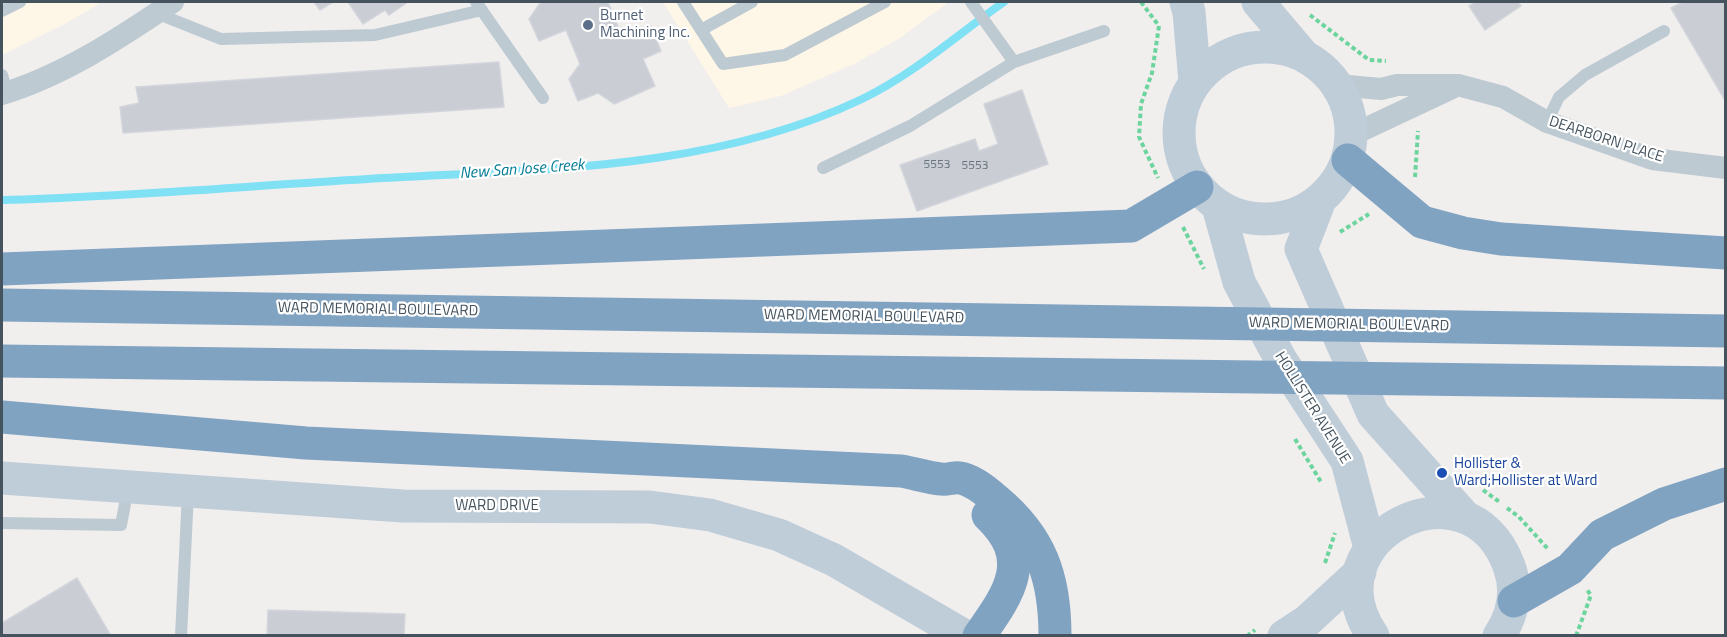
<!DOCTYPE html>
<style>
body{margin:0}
#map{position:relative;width:1727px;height:637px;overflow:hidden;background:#f1eeee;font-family:"Titillium Web",sans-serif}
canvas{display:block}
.frame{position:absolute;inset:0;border:3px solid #44535e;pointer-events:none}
</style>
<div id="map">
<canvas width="1727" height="637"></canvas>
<div class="frame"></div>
</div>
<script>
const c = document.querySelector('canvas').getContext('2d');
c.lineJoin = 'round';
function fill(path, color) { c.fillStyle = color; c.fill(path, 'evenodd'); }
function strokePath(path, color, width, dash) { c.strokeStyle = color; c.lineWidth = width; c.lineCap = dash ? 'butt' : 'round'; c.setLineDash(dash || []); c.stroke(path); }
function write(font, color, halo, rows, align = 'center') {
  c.font = font + ' "Titillium Web",sans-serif'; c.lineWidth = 4.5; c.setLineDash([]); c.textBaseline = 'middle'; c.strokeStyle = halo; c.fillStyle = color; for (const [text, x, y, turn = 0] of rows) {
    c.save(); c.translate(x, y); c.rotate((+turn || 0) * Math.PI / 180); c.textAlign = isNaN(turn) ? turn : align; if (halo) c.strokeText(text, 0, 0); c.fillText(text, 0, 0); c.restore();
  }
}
fill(new Path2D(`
 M2 2H102L65 24 2 55Z
 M663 2H949L900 38 854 64 781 96 729 108Z`), '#fef6e6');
strokePath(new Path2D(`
 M2 200C124 197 246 186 368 179 533 169 710 172 862 99 914 74 958 34 1004 2`), '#80e1f5', 8);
const building = new Path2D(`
 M314 2H333L320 10Z
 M348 2H408L389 15 385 10 363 24Z
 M541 2H608L622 37 650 25 661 51 643 59 655 86 614 104 598 93 578 101 569 79 580 64 566 30 539 41 529 19Z
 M1476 2H1518L1521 6 1485 30 1469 6Z
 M1683 2H1726V102L1671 8Z
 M499 62 504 107 123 133 120 107 139 103 136 87Z
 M1022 90 1048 164 917 211 900 165 975 139 979 151 998 144 984 104Z
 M77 578 111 636H2V623Z
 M268 610 405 614 404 636H267Z`);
fill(building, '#caced4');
strokePath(building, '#d2d5db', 1.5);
strokePath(new Path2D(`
 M1141 2 1159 26 1152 73 1141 104 1139 137 1158 178
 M1310 15 1369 60 1386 61
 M1415 177 1418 131
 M1183 227 1204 269
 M1340 232 1369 214
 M1295 439 1321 482
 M1483 490 1501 503
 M1507 508 1519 517 1548 549
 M1325 563 1335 533
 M1247 636 1255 630
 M1576 636 1591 595 1587 590`), '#6cd59d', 4, [4.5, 3]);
strokePath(new Path2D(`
 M476 2 543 98
 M683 2 723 64 785 55 885 2
 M971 2 1014 62 1104 31
 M2 11 20 2
 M156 13 221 39 375 35 482 10
 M701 30 752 2
 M2 75 7 92
 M1547 122 1559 97 1585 75 1664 31
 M823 168 910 126 1014 62
 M2 523 121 525 128 488
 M181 636 188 493`), '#bdcad2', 12);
strokePath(new Path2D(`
 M1337 85 1381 89 1397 85H1458L1503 97 1547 122 1652 159 1726 168
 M2 94C64 75 120 38 173 2
 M1352 135 1452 88`), '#bdcad2', 22);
strokePath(new Path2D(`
 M1186 2 1189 12 1195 82
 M1258 2 1302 54
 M1179 133a86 86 0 1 1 172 0a86 86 0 1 1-172 0Z
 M1320 200 1301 249 1373 414 1466 518
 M1218 206 1239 282 1281 360 1347 461 1370 548
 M2 478 403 506 650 507 710 515 779 535 834 560 965 636
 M1284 636 1307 621 1360 572
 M1373 636C1306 539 1468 454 1509 566 1518 590 1513 615 1499 636`), '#bfcdd9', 33);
strokePath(new Path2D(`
 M1348 160 1422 222 1463 233 1501 239 1726 253
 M2 269 1131 226 1197 187
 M2 305 1726 331
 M2 361 1726 383
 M2 417 306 443 901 471C914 473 928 478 941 479 947 480 954 477 960 478 972 480 986 491 995 499 1041 537 1055 577 1055 636
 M1514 601 1570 569 1602 535 1664 504 1726 484
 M979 636C1010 592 1034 559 988 515`), '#81a3c2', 33);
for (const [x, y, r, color] of [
 [588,25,6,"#5c6f8a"],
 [1442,473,6,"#1a4fb4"]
]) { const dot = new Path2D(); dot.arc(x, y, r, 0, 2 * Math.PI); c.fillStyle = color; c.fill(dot); strokePath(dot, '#fff', 2); }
write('12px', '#66727c', null, [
 ["5553",937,165],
 ["5553",975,166]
]);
write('15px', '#4e5e75', '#fff', [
 ["Burnet",600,16],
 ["Machining Inc.",600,33]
], 'left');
write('15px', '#44535e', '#fff', [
 ["DEARBORN PLACE",1606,140,18],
 ["WARD MEMORIAL BOULEVARD",378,310,1],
 ["WARD MEMORIAL BOULEVARD",864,317,1],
 ["WARD MEMORIAL BOULEVARD",1349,325,1],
 ["HOLLISTER AVENUE",1312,408,58],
 ["WARD DRIVE",497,506]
]);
write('15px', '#164399', '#fff', [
 ["Hollister &",1454,464],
 ["Ward;Hollister at Ward",1454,481]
], 'left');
write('italic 16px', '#037b94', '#fff', [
 ["New San Jose Creek",522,170,-4]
]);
</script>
